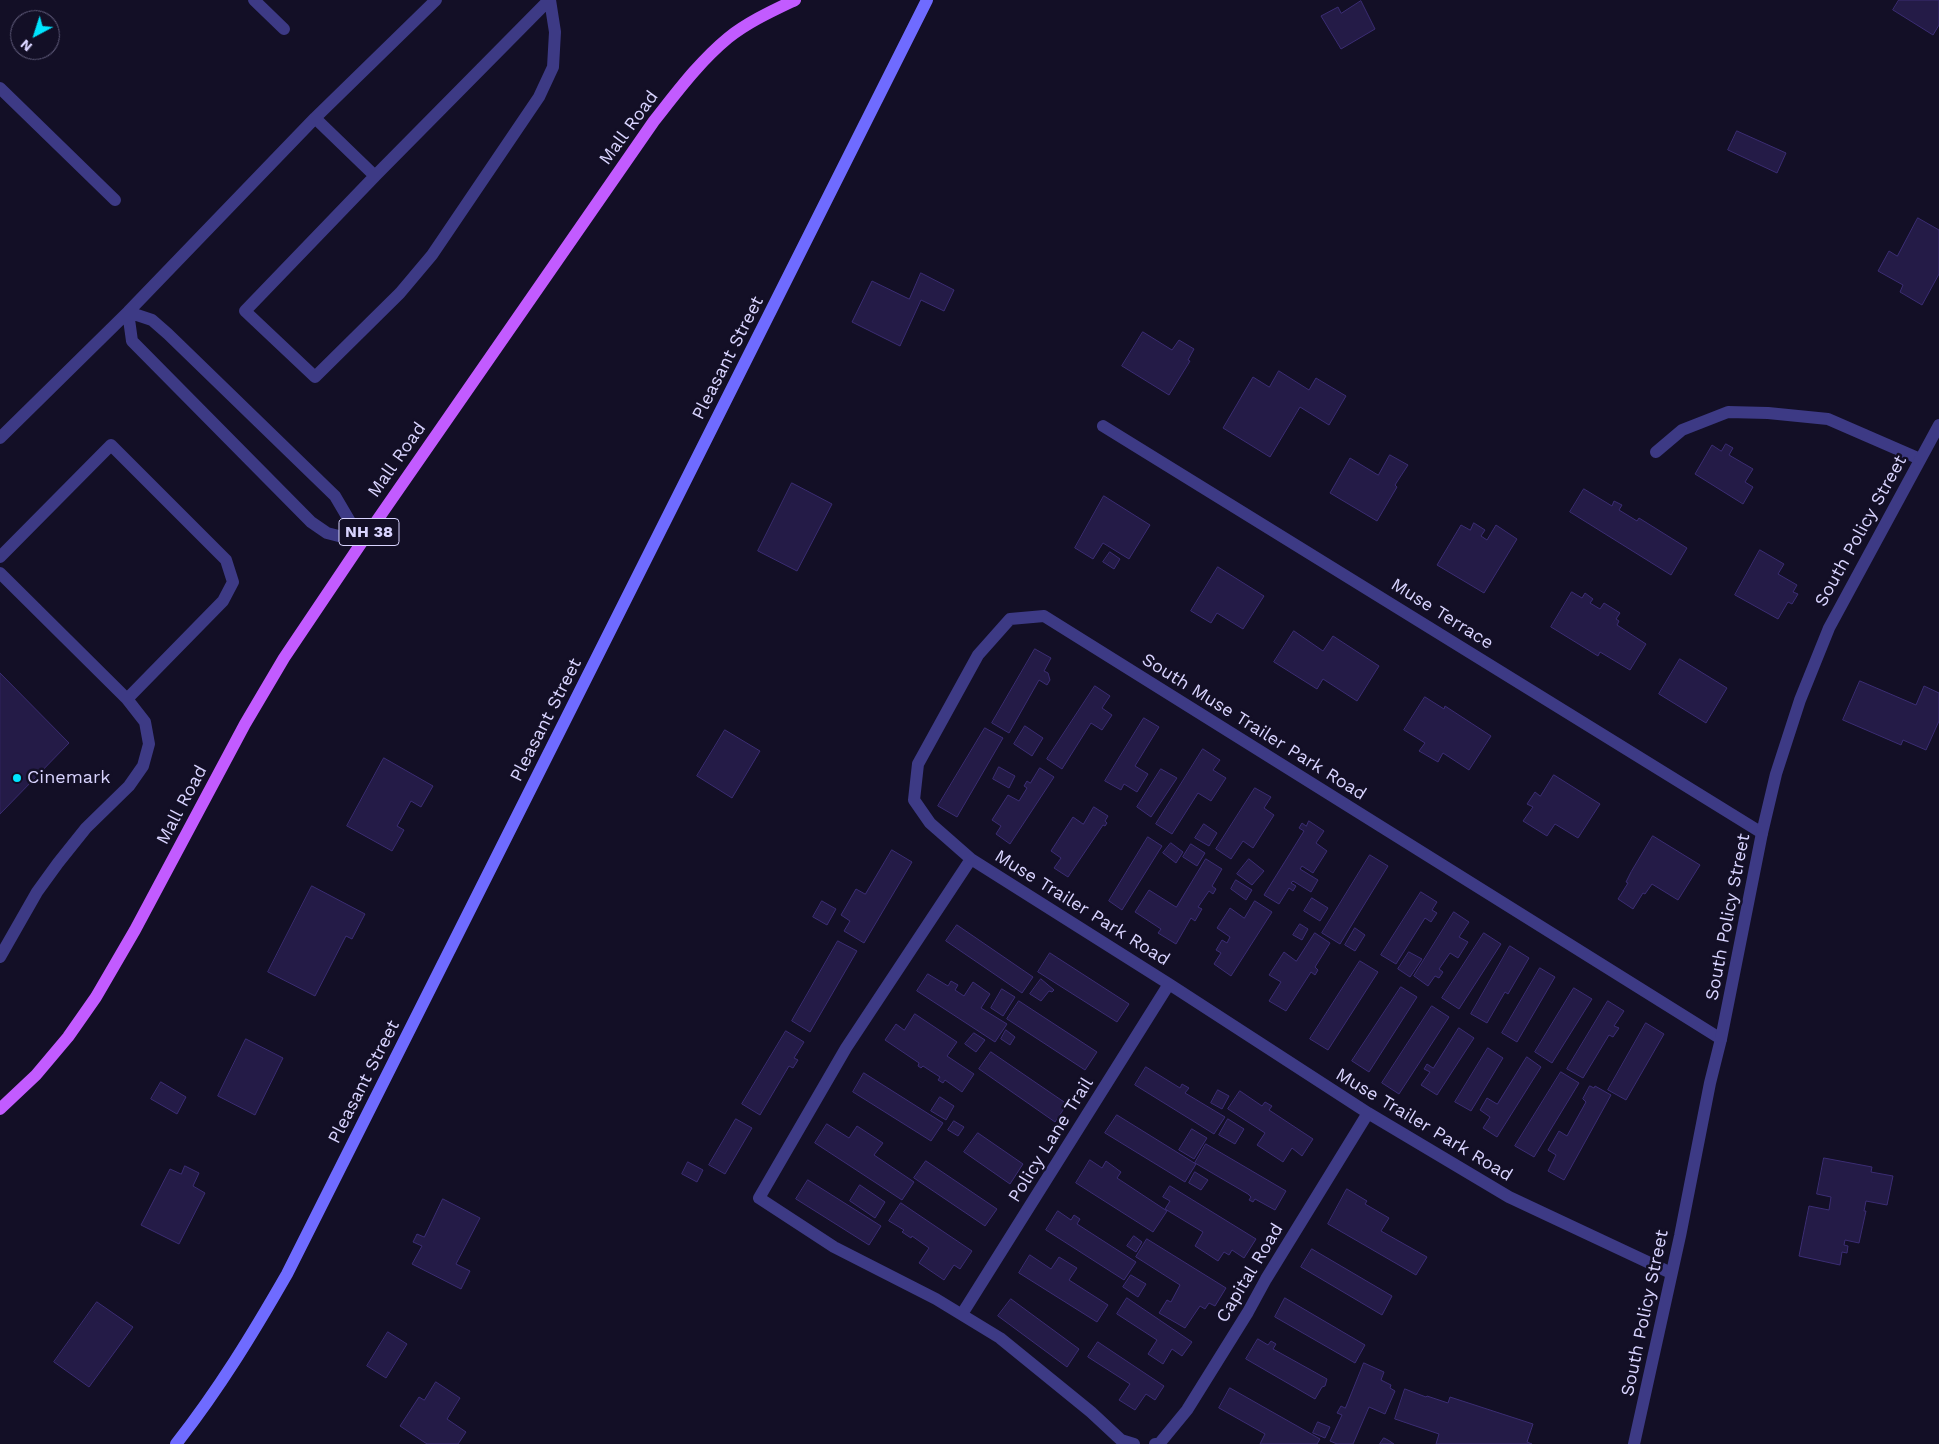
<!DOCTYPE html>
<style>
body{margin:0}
#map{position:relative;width:1939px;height:1444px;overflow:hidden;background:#130f26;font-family:"Work Sans",sans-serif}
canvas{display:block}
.north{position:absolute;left:10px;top:10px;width:50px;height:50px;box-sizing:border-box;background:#130f26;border:1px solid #625e7d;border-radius:50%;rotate:220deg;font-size:14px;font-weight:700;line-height:20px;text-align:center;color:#d9d4ff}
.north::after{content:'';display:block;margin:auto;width:18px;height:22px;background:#00e5ff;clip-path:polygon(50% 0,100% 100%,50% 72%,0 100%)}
</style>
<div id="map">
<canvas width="1939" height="1444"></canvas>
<div class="north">N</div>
</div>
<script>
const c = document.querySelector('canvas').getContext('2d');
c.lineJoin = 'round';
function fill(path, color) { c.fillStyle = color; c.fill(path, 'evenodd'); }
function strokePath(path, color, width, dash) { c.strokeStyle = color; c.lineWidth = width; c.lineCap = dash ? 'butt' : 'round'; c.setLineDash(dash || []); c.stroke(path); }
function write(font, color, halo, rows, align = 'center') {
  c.font = font + ' "Work Sans",sans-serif'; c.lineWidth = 5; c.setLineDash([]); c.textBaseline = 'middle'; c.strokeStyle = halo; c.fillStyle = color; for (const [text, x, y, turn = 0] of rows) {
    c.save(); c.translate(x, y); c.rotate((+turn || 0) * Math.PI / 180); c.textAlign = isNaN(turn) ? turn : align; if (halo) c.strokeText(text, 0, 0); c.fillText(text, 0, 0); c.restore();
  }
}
const building = new Path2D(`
 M1899 0H1939V25L1933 35 1893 10Z
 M1361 1 1375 29 1341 49 1321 16 1338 7 1341 13Z
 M1737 131 1786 153 1777 173 1728 150Z
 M1918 218 1939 230V274L1922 305 1900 292 1903 285 1878 271 1889 251 1897 256Z
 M921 273 954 290 944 311 921 300 900 346 852 322 872 281 909 299Z
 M1143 332 1172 350 1179 340 1194 349 1188 360 1190 361 1169 395 1122 366Z
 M1279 371 1309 390 1316 378 1346 396 1329 425 1300 407 1270 457 1223 428 1253 377 1269 387Z
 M1726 444 1733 448 1729 455 1753 469 1745 482 1753 487 1743 504 1695 474 1712 445 1721 451Z
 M1390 455 1408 465 1395 485 1397 487 1377 521 1330 493 1350 458 1378 475Z
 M792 483 832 504 797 571 758 551Z
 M1584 489 1612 506 1614 501 1622 505 1619 510 1637 521 1639 518 1687 548 1671 575 1570 512Z
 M1104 496 1150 525 1129 559 1103 543 1093 559 1075 548Z
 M1474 523 1485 530 1481 536 1487 540 1496 525 1517 539 1484 593 1437 565 1461 525 1470 530Z
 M1760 550 1784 564 1778 574 1797 585 1793 592 1798 594 1792 604 1788 602 1778 619 1735 595Z
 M1110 552 1120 559 1114 569 1103 562Z
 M1218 567 1264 596 1243 629 1217 613 1211 623 1191 611Z
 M1572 592 1582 598 1585 593 1593 599 1590 603 1600 609 1604 603 1620 613 1616 619 1619 621 1617 625 1646 644 1630 670 1600 652 1598 656 1551 627Z
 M1294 631 1323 651 1333 636 1379 666 1357 701 1323 679 1317 689 1274 662Z
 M1035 649 1051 658 1044 671 1048 673 1050 680 1047 685 1039 680 1009 733 992 723Z
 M1680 659 1727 688 1706 723 1659 694Z
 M0 673 69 743 0 814Z
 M1860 681 1916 705 1924 686 1939 693V721L1926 750 1903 740 1901 745 1843 720Z
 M1095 686 1110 696 1102 708 1112 715 1102 730 1091 723 1062 769 1047 759Z
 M1425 697 1444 709 1445 706 1491 736 1469 770 1443 753 1438 762 1419 751 1425 743 1404 730Z
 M1144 718 1159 727 1135 766 1148 774 1137 792 1124 784 1121 790 1105 781Z
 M1025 726 1043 738 1032 756 1014 744Z
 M985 728 1003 738 957 817 938 806Z
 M725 730 760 751 732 798 697 776Z
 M1203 749 1220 760 1213 770 1226 778 1211 801 1198 793 1172 834 1156 824Z
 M384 758 433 786 421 807 411 801 397 826 404 830 392 851 347 826Z
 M999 767 1015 776 1009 788 993 779Z
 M1040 768 1054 777 1010 844 996 834 1001 826 992 820 1008 795 1019 801 1027 788 1024 786 1027 781 1030 783Z
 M1161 769 1177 778 1151 817 1137 807Z
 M1554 775 1600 804 1578 838 1555 824 1547 836 1523 821 1533 807 1527 804 1535 792 1540 796Z
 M1255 788 1271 797 1264 808 1274 815 1253 848 1243 841 1231 859 1216 849Z
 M1094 807 1108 816 1105 821 1107 823 1105 826 1103 825 1068 877 1054 868 1061 858 1051 851 1073 817 1083 824Z
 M1309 821 1324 831 1316 843 1327 851 1313 873 1302 866 1300 869 1318 880 1311 892 1293 881 1291 883 1296 886 1293 891 1289 888 1279 904 1264 895 1304 831 1299 828 1302 823 1306 826Z
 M1204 824 1217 833 1209 846 1195 838Z
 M1653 836 1700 865 1678 900 1652 884 1645 894 1643 893 1633 909 1618 899 1628 883 1626 882 1631 872Z
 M1148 837 1162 846 1122 910 1109 901Z
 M1171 843 1183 852 1176 863 1163 853Z
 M1191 844 1205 853 1197 866 1183 857Z
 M892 850 912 862 864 943 844 931 850 921 841 915 856 889 865 894Z
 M1370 855 1388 866 1340 944 1322 933Z
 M1206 859 1222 869 1212 886 1216 889 1213 894 1209 891 1198 907 1202 909 1195 921 1191 918 1176 944 1158 933 1161 929 1135 912 1149 890 1176 907Z
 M1249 859 1264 871 1252 885 1237 874Z
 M1236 880 1252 890 1246 900 1231 889Z
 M312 886 365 914 352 939 346 936 315 996 268 972Z
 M1421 892 1437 902 1432 910 1437 913 1431 922 1425 918 1396 964 1381 955Z
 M1312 898 1328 908 1320 921 1304 911Z
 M822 901 836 909 827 925 813 917Z
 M1255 901 1272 912 1231 976 1214 964 1221 953 1216 950 1222 940 1227 943 1230 937 1217 928 1230 908 1244 918Z
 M1454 912 1469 922 1459 937 1468 942 1458 958 1450 953 1439 969 1443 972 1439 978 1435 976 1428 986 1414 976Z
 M1300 924 1308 929 1302 940 1293 935Z
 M957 925 1033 977 1022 993 946 941Z
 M1355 928 1365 935 1355 951 1345 945Z
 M1315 933 1330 943 1315 967 1318 970 1315 975 1311 972 1286 1011 1269 1001 1281 982 1269 975 1284 952 1296 961Z
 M1484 933 1501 944 1459 1009 1442 998Z
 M838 941 857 951 810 1032 792 1021Z
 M1510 946 1529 958 1508 994 1505 992 1487 1023 1471 1014Z
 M1409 952 1422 959 1410 977 1398 969Z
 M1050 953 1129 1004 1117 1022 1038 972Z
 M1360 961 1378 972 1328 1050 1310 1039Z
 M1540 968 1555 977 1517 1042 1502 1033Z
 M928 974 948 986 951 981 958 985 955 990 964 996 973 982 990 994 981 1008 1007 1024 995 1042 917 991Z
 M1041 979 1054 990 1052 992 1049 991 1041 1001 1030 994Z
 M1401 987 1417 997 1369 1072 1352 1061Z
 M1574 988 1592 999 1552 1063 1535 1052Z
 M1002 989 1015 997 1003 1016 991 1008Z
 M1019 1001 1097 1052 1085 1070 1007 1019Z
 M1608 1001 1624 1011 1614 1026 1619 1028 1613 1037 1609 1035 1583 1078 1567 1069Z
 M1432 1006 1449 1017 1399 1094 1382 1083Z
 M915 1014 957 1042 947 1056 974 1074 962 1092 945 1080 943 1083 938 1080 940 1077 923 1066 921 1068 918 1066 919 1063 885 1040 896 1024 904 1030Z
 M1646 1023 1664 1034 1626 1100 1608 1090Z
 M1459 1028 1474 1038 1437 1095 1421 1085 1430 1072 1424 1069 1427 1064 1433 1068Z
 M1006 1030 1015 1037 1010 1045 1001 1039Z
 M786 1031 804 1042 794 1058 798 1060 793 1068 789 1066 760 1115 742 1104Z
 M974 1033 985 1040 976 1052 965 1044Z
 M246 1039 283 1058 255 1115 218 1096Z
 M1488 1048 1503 1058 1471 1111 1455 1102Z
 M991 1052 1067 1104 1055 1122 979 1069Z
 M1527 1057 1541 1067 1497 1137 1483 1128 1490 1117 1480 1110 1487 1098 1497 1104Z
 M1146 1067 1180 1088 1182 1084 1189 1088 1185 1093 1225 1117 1214 1134 1135 1085Z
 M1561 1072 1579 1083 1534 1157 1515 1146Z
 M864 1073 943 1123 931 1141 853 1092Z
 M161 1082 186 1097 177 1114 151 1099Z
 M1590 1086 1594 1088 1595 1086 1611 1095 1564 1180 1548 1171 1556 1155 1548 1150 1559 1131 1567 1136 1586 1102 1583 1099Z
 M1218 1090 1229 1096 1222 1109 1211 1103Z
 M1240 1091 1262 1106 1265 1102 1272 1106 1269 1110 1313 1139 1302 1156 1292 1148 1283 1162 1257 1145 1265 1133 1228 1109Z
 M940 1097 954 1106 946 1120 931 1111Z
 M1117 1115 1196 1164 1185 1182 1105 1133Z
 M736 1119 752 1128 725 1174 709 1165Z
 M1228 1119 1244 1129 1235 1144 1219 1135Z
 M954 1121 964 1127 958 1136 948 1130Z
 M827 1124 849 1138 857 1126 883 1143 874 1155 914 1182 902 1200 815 1143Z
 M1192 1129 1207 1138 1194 1159 1179 1150Z
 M978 1133 1023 1164 1010 1184 964 1152Z
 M1206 1144 1286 1191 1275 1210 1255 1199 1253 1202 1249 1200 1251 1197 1248 1194 1195 1163Z
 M1824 1158 1872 1167 1871 1172 1893 1176 1887 1205 1866 1201 1864 1211H1866L1859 1243 1845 1240 1844 1245 1848 1246 1847 1253 1842 1252 1840 1265 1799 1256 1809 1206 1829 1210 1831 1197 1817 1194Z
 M1090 1160 1102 1168 1106 1161 1121 1172 1117 1178 1167 1211 1153 1232 1076 1183Z
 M926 1161 997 1209 985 1226 914 1178Z
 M688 1162 703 1170 697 1182 682 1174Z
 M185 1166 199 1173 193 1186 205 1193 179 1244 141 1225 170 1169 181 1174Z
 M1195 1172 1208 1180 1201 1190 1189 1183Z
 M808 1180 881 1226 869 1245 796 1199Z
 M860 1185 885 1202 875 1218 850 1201Z
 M1170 1186 1256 1239 1244 1258 1232 1250 1229 1255 1224 1252 1218 1261 1195 1246 1203 1232 1165 1209 1170 1201 1163 1197Z
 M1347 1189 1367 1201 1365 1204 1389 1218 1381 1231 1427 1257 1416 1275 1328 1224Z
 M443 1199 480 1218 456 1264 470 1271 461 1289 412 1264 422 1246 413 1242 417 1234 424 1237Z
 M901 1203 972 1251 960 1269 954 1265 944 1280 919 1263 929 1248 912 1236 911 1238 902 1232 904 1230 889 1221Z
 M1058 1211 1071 1220 1074 1215 1080 1219 1077 1224 1136 1262 1124 1280 1046 1230Z
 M1134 1236 1142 1242 1136 1252 1127 1246Z
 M1147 1239 1226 1288 1215 1306 1209 1303 1205 1309 1200 1306 1185 1328 1159 1313 1167 1300 1171 1302 1172 1300 1180 1285 1136 1257Z
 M1312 1249 1392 1296 1382 1315 1301 1267Z
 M1030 1255 1051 1269 1059 1257 1077 1268 1069 1280 1108 1305 1097 1322 1019 1273Z
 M1131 1275 1146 1284 1138 1297 1123 1287Z
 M1127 1298 1192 1342 1182 1356 1172 1349 1163 1364 1148 1354 1157 1340 1117 1314Z
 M1285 1298 1365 1345 1355 1363 1275 1317Z
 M1011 1299 1079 1349 1067 1367 998 1316Z
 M97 1302 133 1327 89 1387 54 1362Z
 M388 1332 407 1344 386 1378 367 1366Z
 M1258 1339 1268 1345 1271 1341 1276 1344 1273 1349 1327 1379 1325 1386 1322 1387 1315 1399 1246 1359Z
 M1098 1342 1164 1386 1155 1400 1146 1394 1135 1410 1119 1400 1130 1384 1088 1357Z
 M1364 1363 1384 1372 1381 1380 1391 1385 1390 1388 1395 1391 1385 1414 1369 1407 1353 1444H1337L1330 1441 1342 1415 1337 1413 1341 1406 1345 1408Z
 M436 1382 460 1398 447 1419 466 1432 458 1444H427L400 1426 419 1397 424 1400Z
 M1230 1388 1320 1439 1317 1444H1260L1265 1434 1219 1408Z
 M1405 1389 1426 1397 1427 1396 1448 1403 1450 1397 1533 1424 1527 1442 1532 1444H1436L1439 1434 1395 1419Z
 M1318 1422 1330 1427 1325 1438 1313 1433Z
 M1384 1438 1388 1440 1394 1444H1380Z`);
fill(building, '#241b47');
strokePath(building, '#3b2d73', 1);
strokePath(new Path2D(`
 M254 0 284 29
 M0 88 115 200
 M315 118 375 176 245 311 315 377 400 293 432 255 539 97 553 67 555 32 550 0
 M375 176 549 0
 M128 312 132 341 311 522 327 533 362 542
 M128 312 152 320 168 334 335 496 362 542
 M0 438 128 312 315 118 436 0
 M1656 452 1682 430 1728 412 1768 413 1828 419 1920 459
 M0 557 111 445 226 560 233 582 223 601 127 699
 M0 573 127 699 145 722 149 744 143 766 129 786 86 828 58 863 37 892 0 957`), '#3d3a85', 12);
strokePath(new Path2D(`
 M1103 426 1762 833
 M971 859 930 823 914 800 918 764 978 655 1010 619 1044 616 1721 1039
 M962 1314 1169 984
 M1134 1444 1121 1440 1091 1412 1000 1338 936 1299 834 1247 759 1198 846 1048 971 859 1169 984 1368 1113 1509 1197 1671 1273
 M1155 1444H1159L1187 1410 1248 1312 1266 1279 1368 1113`), '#3d3a85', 12);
strokePath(new Path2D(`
 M1634 1444 1680 1236 1710 1083 1721 1039 1762 833 1776 774 1800 700 1829 628 1939 425`), '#3d3a85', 12);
strokePath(new Path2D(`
 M176 1444C219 1389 252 1335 287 1274L927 0`), '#6f6bff', 12);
strokePath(new Path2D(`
 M0 1109 36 1075 68 1037 96 997 135 930 245 724 284 658 362 542 654 121C677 92 699 62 728 38 748 22 772 11 795 0`), '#c25bff', 12);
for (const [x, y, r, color] of [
 [17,778,5,"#00e5ff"]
]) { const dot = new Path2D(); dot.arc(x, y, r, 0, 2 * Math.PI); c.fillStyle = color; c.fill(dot); strokePath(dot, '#130f26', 2); }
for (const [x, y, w] of [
 [369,532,60]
]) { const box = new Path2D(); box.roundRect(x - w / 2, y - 13.5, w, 27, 4); c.fillStyle = '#130f26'; c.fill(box); strokePath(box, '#d9d4ff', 1); }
write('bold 16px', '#d9d4ff', null, [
 ["NH 38",369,532]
]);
write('18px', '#d9d4ff', '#130f26', [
 ["Mall Road",629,128,-54],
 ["Pleasant Street",728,358,-63],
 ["Mall Road",397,460,-55],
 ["South Policy Street",1861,531,-61],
 ["Muse Terrace",1442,614,32],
 ["Pleasant Street",546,720,-63],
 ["South Muse Trailer Park Road",1254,727,32],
 ["Mall Road",182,805,-62],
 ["Muse Trailer Park Road",1082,908,32],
 ["South Policy Street",1728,917,-79],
 ["Pleasant Street",364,1082,-63],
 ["Muse Trailer Park Road",1424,1125,31],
 ["Policy Lane Trail",1051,1140,-58],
 ["Capital Road",1250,1273,-59],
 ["South Policy Street",1645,1313,-78]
]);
write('18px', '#d9d4ff', '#130f26', [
 ["Cinemark",27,778]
], 'left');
</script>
